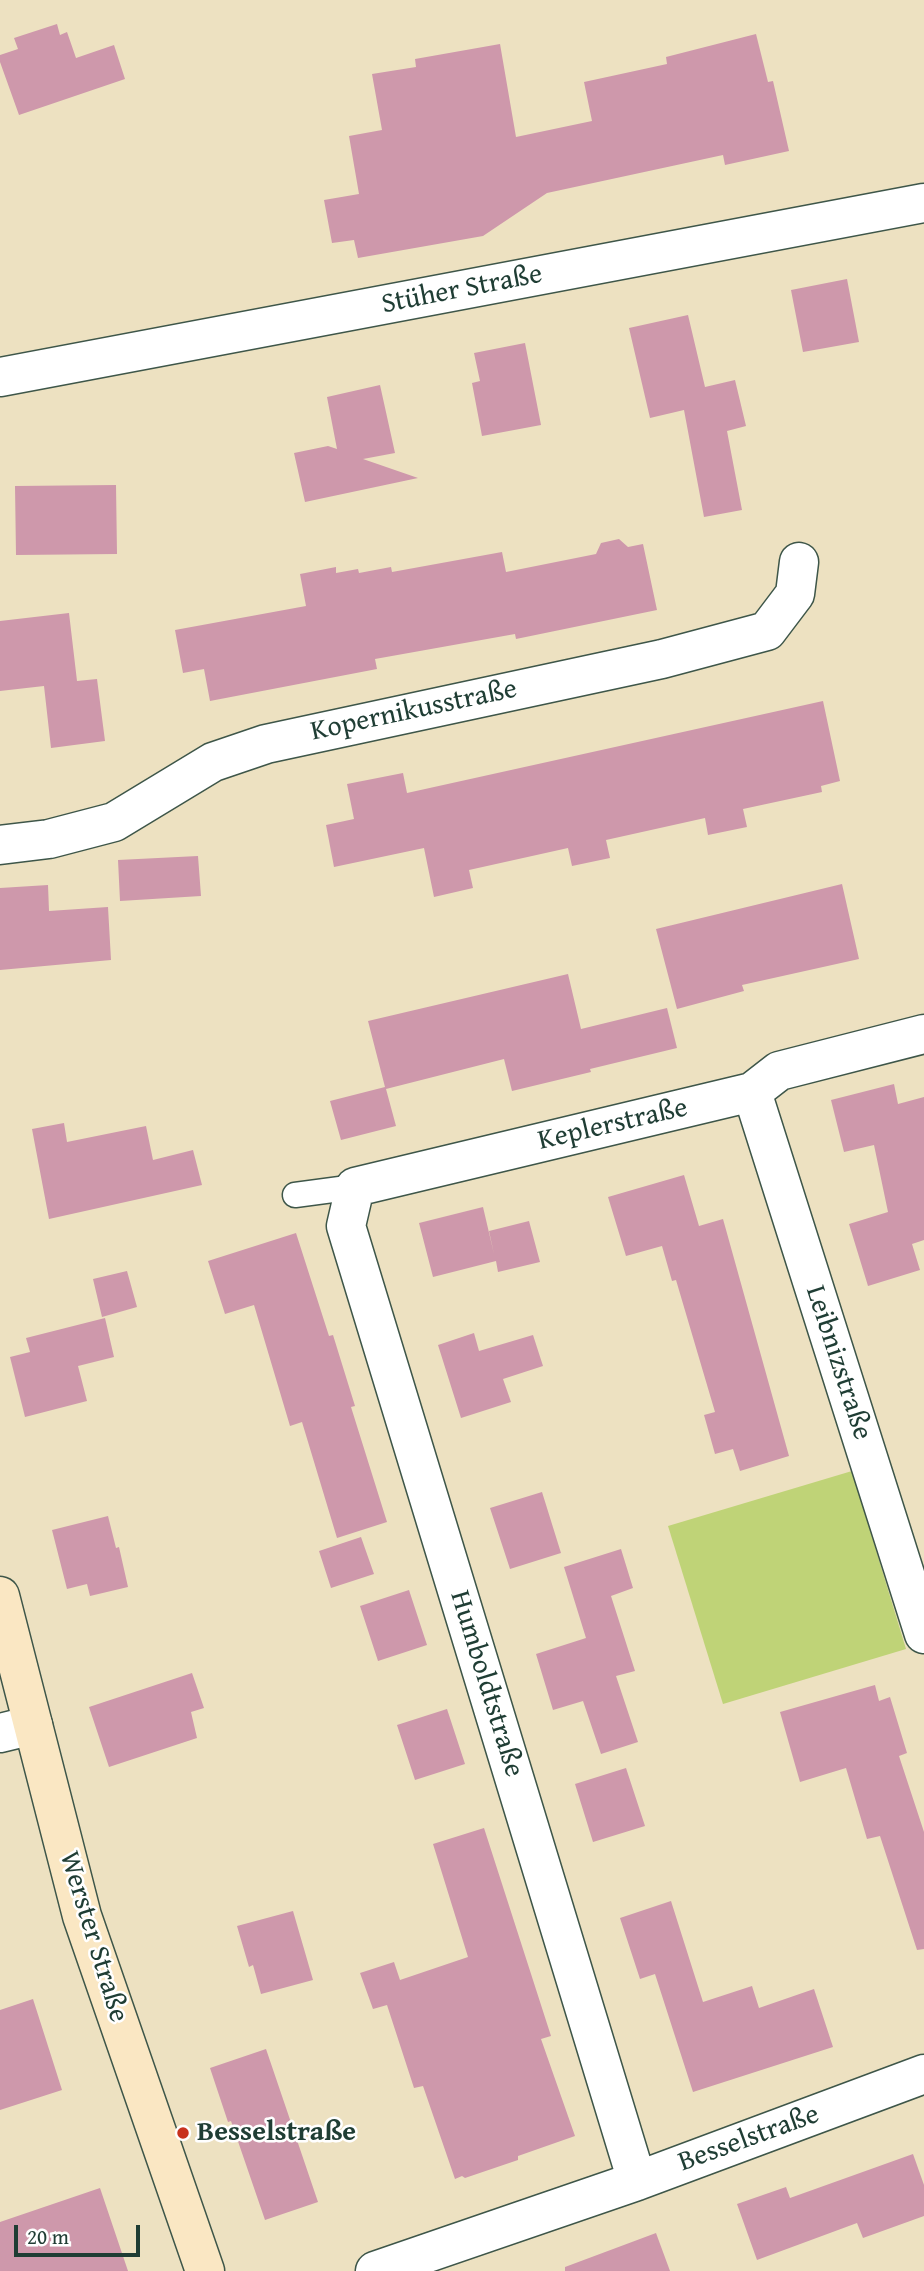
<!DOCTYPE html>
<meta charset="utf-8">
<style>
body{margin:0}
#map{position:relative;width:924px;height:2271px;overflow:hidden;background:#ede1c1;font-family:"Gentium Book Plus",serif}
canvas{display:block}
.scale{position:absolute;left:14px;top:2225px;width:126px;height:32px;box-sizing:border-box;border:4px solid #1f3d34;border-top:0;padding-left:9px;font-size:21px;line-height:24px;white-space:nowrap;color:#1f3d34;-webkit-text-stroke:5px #fff;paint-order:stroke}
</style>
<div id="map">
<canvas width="924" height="2271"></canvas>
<div class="scale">20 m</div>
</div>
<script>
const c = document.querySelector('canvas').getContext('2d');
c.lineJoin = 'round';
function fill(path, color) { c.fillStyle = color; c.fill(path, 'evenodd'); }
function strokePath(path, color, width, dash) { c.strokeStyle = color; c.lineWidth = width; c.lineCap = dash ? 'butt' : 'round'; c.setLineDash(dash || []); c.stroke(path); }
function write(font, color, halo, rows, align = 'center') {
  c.font = font + ' "Gentium Book Plus",serif'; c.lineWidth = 5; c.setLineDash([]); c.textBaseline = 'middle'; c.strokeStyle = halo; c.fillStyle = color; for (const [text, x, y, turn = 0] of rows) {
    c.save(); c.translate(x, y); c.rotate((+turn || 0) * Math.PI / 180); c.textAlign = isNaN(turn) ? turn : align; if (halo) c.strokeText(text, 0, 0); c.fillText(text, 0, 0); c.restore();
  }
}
fill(new Path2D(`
 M852 1471 906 1649 723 1704 668 1526Z`), '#bfd377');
fill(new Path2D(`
 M57 24 60 35 67 32 76 58 114 45 125 79 19 115 0 62V55L18 49 14 38Z
 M756 34 768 82 773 81 789 151 725 165 723 155 547 193 483 236 358 258 354 240 332 243 324 200 359 194 349 136 382 130 372 74 416 67 415 59 500 44 516 137 592 121 584 82 667 64 666 57Z
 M847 279 859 342 803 352 791 290Z
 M688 315 705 387 735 380 746 426 727 431 742 510 704 517 684 410 650 418 629 328Z
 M525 343 541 425 482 436 472 383 480 381 474 353Z
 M380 385 395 453 363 459 418 478 305 502 294 453 328 446 337 449 327 397Z
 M116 485 117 554 16 555 15 486Z
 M619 539 628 547 643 544 657 610 516 639 515 634 375 659 377 669 210 701 204 669 183 673 175 630 306 606 300 574 336 567V573L358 569 359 573 391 567 392 572 502 552 506 572 596 554 601 543Z
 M69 613 77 681 97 679 105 741 51 748 44 686 0 691V621Z
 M823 701 840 781 821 786 822 792 743 809 747 827 708 835 705 818 606 840 610 858 572 866 568 848 469 870 473 888 434 897 424 848 334 867 326 825 354 819 347 784 403 773 407 793Z
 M198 856 201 896 120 901 118 860Z
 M842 884 859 959 742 985 744 991 677 1009 656 929Z
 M48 885 49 911 108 907 111 960 0 970V888Z
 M568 974 581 1029 667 1008 677 1048 590 1069 591 1072 512 1091 504 1059 386 1089 396 1126 341 1140 330 1101 385 1087 368 1021Z
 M894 1084 898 1104 924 1097V1240L912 1244 920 1270 868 1286 849 1224 888 1212 874 1145 844 1152 831 1100Z
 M64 1123 67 1142 146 1126 153 1160 193 1150 202 1185 49 1219 32 1129Z
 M684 1175 699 1226 723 1219 789 1456 740 1471 733 1449 715 1454 704 1415 715 1412 676 1280 672 1281 662 1246 626 1256 608 1197Z
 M483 1207 494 1254 489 1231 529 1221 540 1262 498 1272 496 1261 433 1277 419 1223Z
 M296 1233 329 1336 333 1335 355 1406 351 1407 387 1522 337 1538 302 1422 290 1426 254 1305 225 1314 208 1261Z
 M127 1271 137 1307 102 1317 93 1279Z
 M105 1318 114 1357 78 1366 87 1401 25 1417 10 1357 30 1352 26 1338Z
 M474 1333 479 1351 533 1335 543 1366 503 1379 511 1402 461 1418 438 1345Z
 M542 1492 561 1553 510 1569 490 1508Z
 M108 1516 116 1548 119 1547 128 1587 90 1596 87 1584 67 1589 52 1530Z
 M361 1537 374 1574 331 1588 319 1551Z
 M621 1549 633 1588 611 1596 635 1671 616 1676 638 1742 601 1754 583 1701 553 1710 536 1654 586 1638 564 1567Z
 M409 1590 427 1645 378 1661 360 1606Z
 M192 1673 204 1708 191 1712 197 1738 109 1767 89 1707Z
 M875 1685 879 1701 890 1697 907 1753 899 1756 924 1832V1949L917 1950 880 1836 867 1839 846 1768 800 1782 780 1712Z
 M447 1709 465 1764 415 1780 397 1725Z
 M626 1768 645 1826 593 1842 575 1784Z
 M484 1828 551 2036 541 2039 575 2136 518 2156V2160L465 2178 462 2176 455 2179 423 2086 414 2088 387 2005 373 2009 360 1973 394 1962 400 1980 468 1957 433 1844Z
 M671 1901 703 2002 752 1986 759 2008 814 1989 833 2047 693 2092 655 1974 640 1979 620 1918Z
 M293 1911 313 1980 261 1994 253 1965 249 1967 237 1926Z
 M33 1999 62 2090 0 2110V2010Z
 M266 2049 318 2202 265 2220 231 2121 228 2122 210 2068Z
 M913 2154 924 2185V2216L863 2238 857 2223 757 2260 737 2204 786 2187 790 2198Z
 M100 2188 128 2271H0V2222Z
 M656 2233 670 2271H565V2267Z`), '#ce98ab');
const service = new Path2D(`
 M295 1195 355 1187`);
const minor = new Path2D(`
 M0 377 924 203
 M0 845 49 839 114 822 213 762 266 744 662 659 767 631 795 594 799 562
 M752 1092 924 1634
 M0 1733 33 1725
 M637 2181 346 1226 355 1187 752 1092 779 1071 924 1034
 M375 2271 637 2181 924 2074`);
const secondary = new Path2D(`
 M0 1596 82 1916 205 2271`);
strokePath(service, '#3e5649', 27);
strokePath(minor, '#3e5649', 41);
strokePath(secondary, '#3e5649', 41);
strokePath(service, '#fff', 24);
strokePath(minor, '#fff', 38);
strokePath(secondary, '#fae7c3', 38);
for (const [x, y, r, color] of [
 [183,2133,7,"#c8321e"]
]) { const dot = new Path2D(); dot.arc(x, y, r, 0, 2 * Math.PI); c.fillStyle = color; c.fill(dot); strokePath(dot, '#fff', 2.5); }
write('28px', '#1f3d34', '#fff', [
 ["Stüher Straße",462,290,-11],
 ["Kopernikusstraße",414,711,-12],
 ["Keplerstraße",613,1125,-13],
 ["Leibnizstraße",838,1363,72],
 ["Humboldtstraße",486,1684,73],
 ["Werster Straße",93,1937,73],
 ["Besselstraße",749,2139,-20]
]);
write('bold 28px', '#1f3d34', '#fff', [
 ["Besselstraße",197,2133]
], 'left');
</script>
